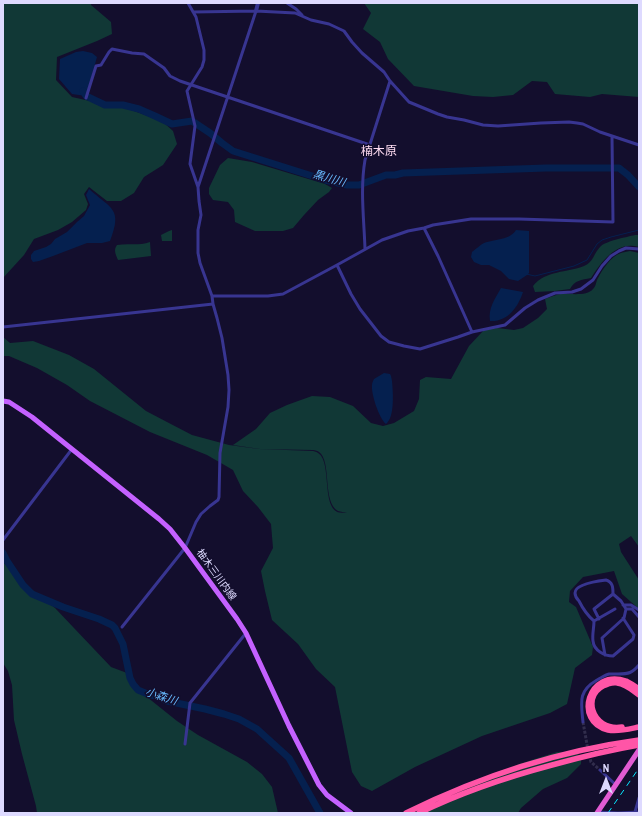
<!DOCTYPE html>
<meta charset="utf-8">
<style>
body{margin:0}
#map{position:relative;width:642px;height:816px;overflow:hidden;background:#130e2d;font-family:"Archivo Narrow",sans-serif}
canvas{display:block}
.frame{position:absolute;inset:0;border:4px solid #dedaff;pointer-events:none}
.north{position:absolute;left:586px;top:760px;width:40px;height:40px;-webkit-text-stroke:3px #130e2d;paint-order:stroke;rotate:0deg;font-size:11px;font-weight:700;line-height:16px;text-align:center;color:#dedaff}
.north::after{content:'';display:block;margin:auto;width:14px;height:18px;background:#dedaff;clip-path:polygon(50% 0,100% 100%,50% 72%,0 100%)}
</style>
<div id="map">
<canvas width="642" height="816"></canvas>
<div class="frame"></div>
<div class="north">N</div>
</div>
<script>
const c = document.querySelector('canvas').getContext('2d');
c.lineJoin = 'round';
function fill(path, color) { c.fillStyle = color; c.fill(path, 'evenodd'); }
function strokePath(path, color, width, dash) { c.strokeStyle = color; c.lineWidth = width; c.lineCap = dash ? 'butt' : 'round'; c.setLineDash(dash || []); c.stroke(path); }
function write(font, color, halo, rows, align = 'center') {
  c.font = font + ' "Archivo Narrow","Noto Sans JP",sans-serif'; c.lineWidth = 3; c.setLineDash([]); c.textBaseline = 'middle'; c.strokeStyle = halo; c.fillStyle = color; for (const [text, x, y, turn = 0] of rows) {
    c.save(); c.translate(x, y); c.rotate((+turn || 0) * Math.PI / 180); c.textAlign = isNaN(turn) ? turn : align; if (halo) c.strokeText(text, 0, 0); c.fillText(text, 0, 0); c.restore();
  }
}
fill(new Path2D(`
 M3 3H91V5L111 22 112 34 97 41 57 57 56 80 72 97 90 101 103 107 120 106 162 121 173 131 177 144 163 165 144 177 134 193 121 201H107L89 187 84 194 88 204 86 210 72 222 58 230 34 239 24 255 3 278Z
 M364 3H639V97L602 94 590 97 555 94 547 82 532 81 513 95 493 97 473 96 414 86 388 59 380 42 363 29 371 13Z
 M228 158 252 162 325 184 332 188 329 192 318 200 304 215 293 228 283 231H255L235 222 234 210 228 202 213 200 209 194V188L220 165Z
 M172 230V241H162L161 235 169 231Z
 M635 235H639V247C617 240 601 262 591 278 581 280 575 280 570 289L555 291 535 292 533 286C546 270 567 273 584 266 593 263 594 253 600 247 605 241 627 237 635 235Z
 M150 242 151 256 118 260C116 255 113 250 117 245 128 243 139 246 150 242Z
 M630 251 639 253V547L631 536 619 544 621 552 639 580V609L622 594 614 571 583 577 570 591 569 602 576 607 593 647 592 655 575 668 567 704 550 713 482 736 415 767 372 791 361 786 352 772 335 687 316 669 298 644 272 620 265 591 261 571 273 548 271 524 258 507 243 491 233 470 207 455 150 432 90 401 67 385 37 368 9 356H3V337L10 343 33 341 69 355 94 369 146 411 167 422 192 435 229 445 259 449 313 451C314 451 317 452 318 453 334 462 318 520 347 512 344 512 341 512 338 511 322 502 332 461 319 452 318 451 315 450 313 450L260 449 233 445 256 429 270 413 287 405 312 396 330 397 353 406 371 423 383 426 394 423 414 411 419 399 420 380 426 377 451 379 469 346 484 330 497 328 514 330 523 328 538 318 547 309 545 299C550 297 555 295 560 294 568 293 587 297 593 289 596 287 596 281 598 278 603 269 610 257 621 253 623 252 627 252 630 251Z
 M3 562 25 584 55 608 111 667 127 673 142 693 177 721 198 735 247 762 262 774 272 787 278 813H37L36 806 22 754 14 720 12 685 8 671 3 663Z
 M557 752H574L581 756V764L567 778 543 789 521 808 518 813H422L440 801 519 764Z`), '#113836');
fill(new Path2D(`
 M83 51 92 53 97 57 86 96 72 94 59 79 60 59 76 52Z
 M89 189C111 209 123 208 110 241L102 243H87L53 256 39 261 33 262 31 259V255L34 251 46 247 51 244 55 239 67 232 77 222 84 216 90 205 86 195Z
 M516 230 529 231V273L527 275 518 281 509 279 501 271 489 265H481L474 262 471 257 472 252C476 249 480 245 484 243 495 239 510 240 516 230Z
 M501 288 523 292C518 307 508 322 490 321 488 308 495 299 501 288Z
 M384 373 390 374 391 376 392 381C393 392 395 417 386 424 379 418 371 394 372 385 372 383 373 381 374 379Z`), '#05204f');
strokePath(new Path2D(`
 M526 274 535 276 574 266 587 260 597 244 602 240 611 237 639 230`), '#05204f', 1);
strokePath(new Path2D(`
 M83 91 86 96 105 105H123L139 109 155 116 172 124 192 121 210 133 222 143 233 151 325 180 347 185H359L386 175H395L403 173 546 168H619L628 175 639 187
 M3 553 7 561 23 585 32 594 63 607 99 619 112 625 115 628 123 644 130 678 133 684 138 690 150 695 156 696 167 701 205 709 224 714 239 719 257 729 289 758 320 813`), '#05204f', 7);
strokePath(new Path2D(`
 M583 722 588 750
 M589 755 591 762 600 770`), '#312d4c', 3, [3, 1.5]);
strokePath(new Path2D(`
 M287 3 296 9 302 15
 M193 12 256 11 295 13 311 20 329 24 344 31 352 42 362 53 384 72 390 81 409 102 438 114 447 117 464 120 483 125 498 126 541 123 569 122 577 123 583 124 600 132 639 145
 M86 98 96 66 101 65 109 52 112 49 132 53 144 54 164 68 170 76 180 81 370 145
 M198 187 256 11
 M424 228 438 256 472 332
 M365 249C364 219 360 189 365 160L390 81
 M337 265 351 294 360 309 381 336 389 342 404 346 420 349 458 337 472 332 505 325 525 308 538 300 555 293 572 292 581 289 593 280 602 266 611 256 619 251 626 248 639 249
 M212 296H268L283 294 337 265 382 240 408 231 424 228 433 225 471 219H519L613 222 612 136
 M3 327 213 304
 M3 540 72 449
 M623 605H631L639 610
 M615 609 594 621C594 628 592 635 593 641 594 651 605 656 613 656L633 639 634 635 623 618
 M626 609H632L639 617
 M599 619 594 609 613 594
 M594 621C588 616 583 609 579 601 577 599 575 596 575 593 575 584 598 581 606 580 613 582 613 588 613 594L621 601 626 609 624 618 602 638 605 655
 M122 627 185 548 196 522 201 514 210 506 218 500 219 497 220 453 228 407 229 390 228 375 222 338 217 318 213 304 212 296 200 263 198 253V230L201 215 199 201 198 187 190 164 195 126 187 91 202 67 204 60V50L196 17 188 3
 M583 722C581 702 578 691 597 680 601 678 605 675 609 674 611 674 615 674 618 674 629 674 632 673 639 665
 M185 744 190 703 246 633
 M600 770 616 785
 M598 812 618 813 639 812
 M635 812 639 798`), '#383591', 3);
strokePath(new Path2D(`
 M256 11 258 3`), '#383591', 4);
strokePath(new Path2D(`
 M3 401 9 402 32 417 159 519 170 529 185 548 237 619 246 633 289 726 319 785 327 795 351 813`), '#c461ff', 5);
strokePath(new Path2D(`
 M597 813 639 750`), '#e25bd3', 5);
strokePath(new Path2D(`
 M639 689C635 686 630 683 626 681 588 668 573 722 608 730 618 732 629 729 639 727
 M622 727C591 732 580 692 608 684 611 683 614 682 617 683 626 684 632 690 639 695
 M406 813C479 777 558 751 639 740
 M419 813C462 792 507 777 552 765 581 757 610 750 639 745`), '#ff55a7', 5.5);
strokePath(new Path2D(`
 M608 813 639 768`), '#06e7ff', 1, [6, 5]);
write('10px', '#dedaff', '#130e2d', [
 ["柚木三川内線",216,575,54]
]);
write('italic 11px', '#68baff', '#130e2d', [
 ["黒川川",329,179,16],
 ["小森川",161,697,18]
]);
write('12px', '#ffdcf2', '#130e2d', [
 ["楠木原",379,152]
]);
</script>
